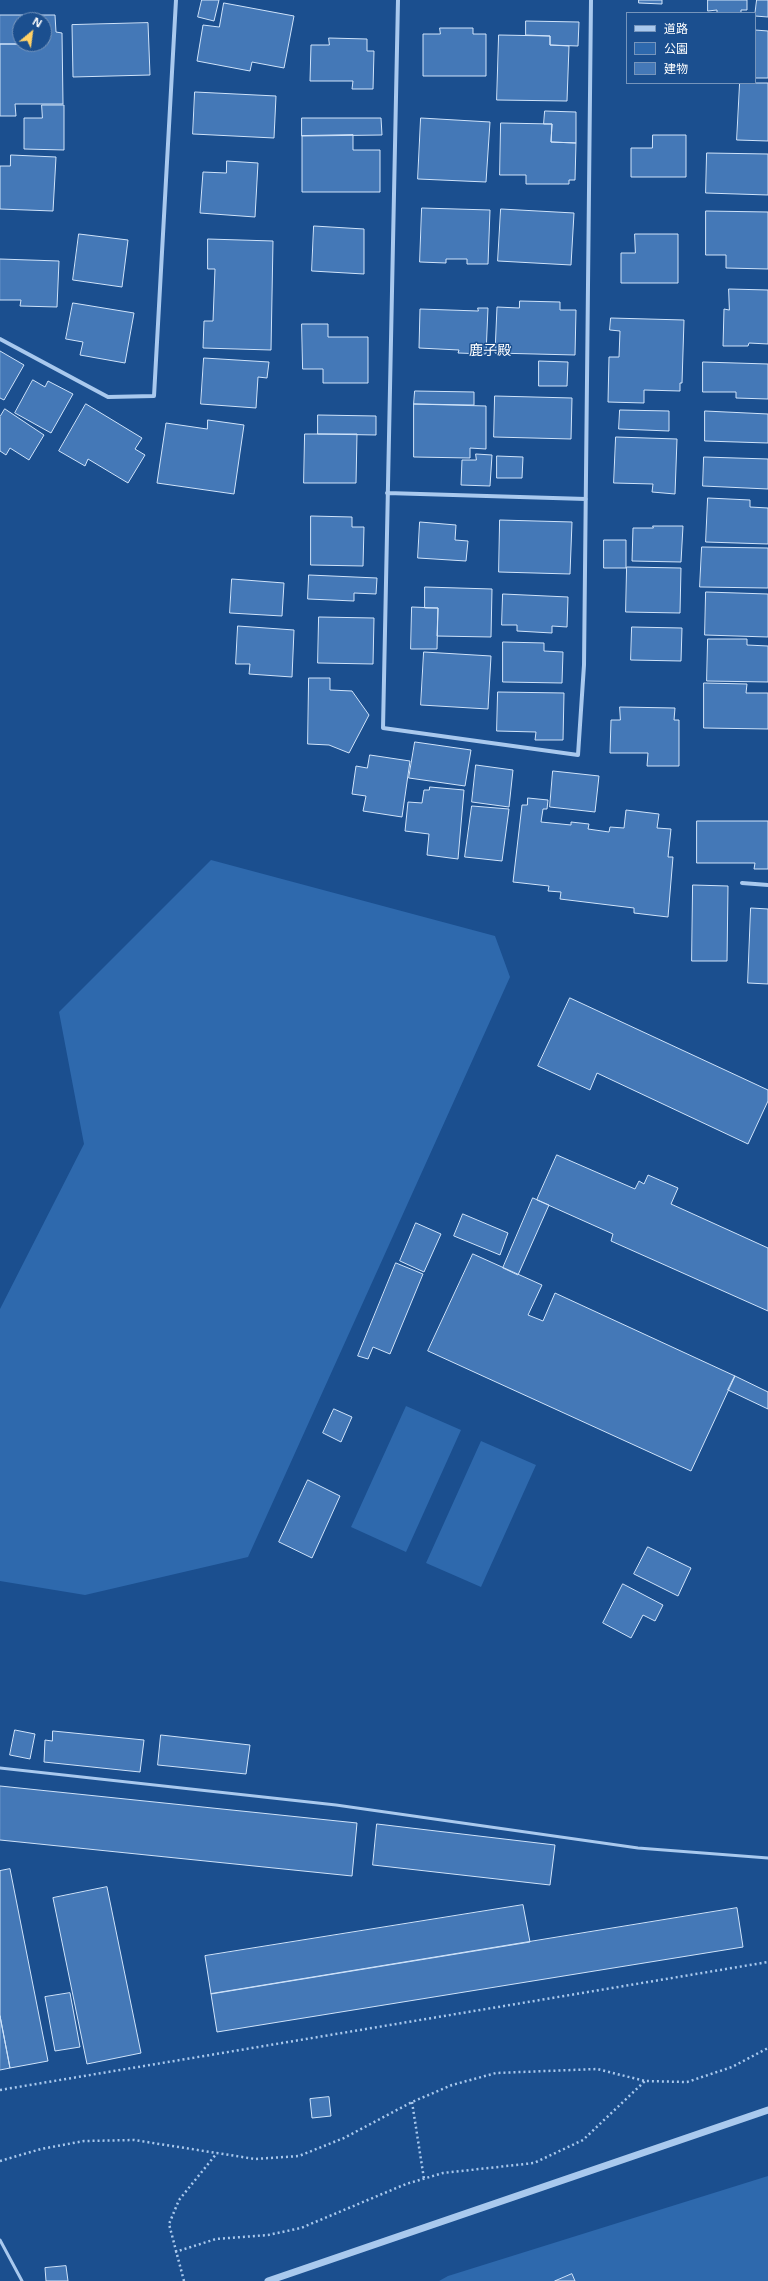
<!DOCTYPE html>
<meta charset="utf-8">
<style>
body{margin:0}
#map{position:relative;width:768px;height:2281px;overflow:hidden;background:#1b4f8f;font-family:"Open Sans","Noto Sans JP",sans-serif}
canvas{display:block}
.legend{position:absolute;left:626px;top:12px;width:130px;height:72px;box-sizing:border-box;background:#1b4f8f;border:1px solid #7695bc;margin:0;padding:5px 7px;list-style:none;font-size:12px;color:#fff}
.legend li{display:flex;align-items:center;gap:8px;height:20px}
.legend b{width:20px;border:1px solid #7695bc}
.north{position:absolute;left:12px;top:12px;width:40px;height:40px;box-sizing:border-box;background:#1b4f8f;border:1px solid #7695bc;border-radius:50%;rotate:29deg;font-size:11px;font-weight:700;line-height:16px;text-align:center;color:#fff}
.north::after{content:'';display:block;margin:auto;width:14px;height:18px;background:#ffd166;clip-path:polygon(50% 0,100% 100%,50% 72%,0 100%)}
</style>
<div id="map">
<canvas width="768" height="2281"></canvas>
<ul class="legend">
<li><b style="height:5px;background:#a9c9ee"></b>道路</li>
<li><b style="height:11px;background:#2e69ad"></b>公園</li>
<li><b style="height:11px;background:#4478b7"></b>建物</li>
</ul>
<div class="north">N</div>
</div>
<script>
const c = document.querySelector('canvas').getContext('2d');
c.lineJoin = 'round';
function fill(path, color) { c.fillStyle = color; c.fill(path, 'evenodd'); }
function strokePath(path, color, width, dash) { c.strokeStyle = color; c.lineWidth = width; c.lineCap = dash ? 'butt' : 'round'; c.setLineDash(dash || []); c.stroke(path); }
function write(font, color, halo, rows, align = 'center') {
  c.font = font + ' "Open Sans","Noto Sans JP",sans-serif'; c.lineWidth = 3; c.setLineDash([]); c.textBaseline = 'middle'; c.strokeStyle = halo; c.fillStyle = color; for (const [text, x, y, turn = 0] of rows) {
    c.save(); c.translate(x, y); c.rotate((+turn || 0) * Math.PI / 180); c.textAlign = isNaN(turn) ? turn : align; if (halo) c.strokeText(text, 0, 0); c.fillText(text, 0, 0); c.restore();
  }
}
fill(new Path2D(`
 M211 860 495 936 510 977 248 1557 85 1595 0 1581V1309L84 1144 59 1012Z
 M406 1406 461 1430 406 1552 351 1527Z
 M481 1441 536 1465 481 1587 426 1563Z
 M768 2176V2281H439L448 2276Z`), '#2e69ad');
const building = new Path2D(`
 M202 0H219L214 21 198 17Z
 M639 0H662V4L639 3Z
 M708 0H747V10H741V13H717V10L708 11Z
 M757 0H768V17L755 16Z
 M224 3 294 16 284 68 252 62 250 71 197 61 203 25 219 27Z
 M0 15H23L24 20H20V44H0Z
 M30 15H55L56 32 62 33 63 104H15L16 116H0V44H44V20H30Z
 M526 21 579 22 578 46 550 45V36L526 35Z
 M148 23 150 75 73 77 72 25Z
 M440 28H473V34H486V76H423V34H440Z
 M755 30 768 31V78H755Z
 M499 35 550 36V45L569 46 567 101 497 100Z
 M329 38 367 39V51H374L373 89H352L353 81H310L311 45H329Z
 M740 83H768V141L737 140Z
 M195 92 276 96 274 138 193 134Z
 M42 105H64V150L24 149V118H42Z
 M545 111 576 112V143L551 142 552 124H544Z
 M302 118H381L382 135 302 136Z
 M421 118 490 122 486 182 418 179Z
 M501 123 552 124 551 142 576 143 575 180H569V184H526V175H500Z
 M353 135V150H380V192H302V136Z
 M653 135H686V177H631V148H652Z
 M707 153 768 154V195L706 193Z
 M11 155 56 157 53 211 0 209V166H10Z
 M227 161 258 163 255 217 200 213 203 172 226 173Z
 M422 208 490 210 488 264H467V259H446V263L420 262Z
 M501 209 574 213 571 265 498 261Z
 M706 211 768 212V269L726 268V255H706Z
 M314 226 364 229V274L312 271Z
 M79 234 128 240 122 287 73 280Z
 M635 234H678V283H621V253H635Z
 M208 239 273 241 271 350 203 348 204 321H213L215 269H208Z
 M0 259 59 261 57 307 20 306 21 300H0Z
 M729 289 768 290V344L749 343 748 346H723L724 309 729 310Z
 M520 301 560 302V310H576L575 355 495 353 497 307 519 308Z
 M73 303 134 313 125 363 80 355 83 342 66 339Z
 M478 308H488L486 354 458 353 459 350 419 348 420 309 478 311Z
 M611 318 684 320 682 383H680V391L644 390V403L608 402 609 357H619L620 331 610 330Z
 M302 324H328V337H368V383H323V369H303Z
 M0 351 24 365 4 400 0 398Z
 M204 358 269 362 267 378 258 377 256 408 201 404Z
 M539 361 568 362 567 386H539Z
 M703 362 768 364V399L736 398V392H703Z
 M33 380 45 387 48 381 73 394 51 433 15 413Z
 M415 391 474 392V405L414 404Z
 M495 396 572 398 571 439 494 437Z
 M86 404 142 438 135 449 145 455 128 483 88 459 85 466 59 451Z
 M414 404 486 406V449L470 448V458L414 457Z
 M5 409 44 435 29 460 10 448 6 455 0 451V417Z
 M620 410 669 411V431L619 429Z
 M705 411 768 414V443L705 441Z
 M318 415 376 416V435L318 434Z
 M208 420 244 425 234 494 157 483 166 423 207 429Z
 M305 434H357L356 483H304Z
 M616 437 677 439 675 494 652 492 653 484 614 483Z
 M476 454 492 455 490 486 461 485 462 460H476Z
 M497 456 523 457 522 478H497Z
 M704 457 768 459V489L703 486Z
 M708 498 750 500V507L768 508V544L706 542Z
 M311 516 352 517V527H364L363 566 311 565Z
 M500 520 572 522 570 574 499 572Z
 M420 522 456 525 455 540 468 541 466 561 418 558Z
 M653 526H683L681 562 632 561 633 528H653Z
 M604 540H626V568H604Z
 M702 547 768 548V588L700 587Z
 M627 567 681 568 680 613 626 612Z
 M309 575 377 578 376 594 354 593V601L308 599Z
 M232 579 284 583 282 616 230 613Z
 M425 587 492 589 491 637 437 636 438 608H425Z
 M706 592 768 594V637L705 635Z
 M503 594 568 597 567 627 552 626V633L517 631V625H502Z
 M412 607 438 608 437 649H411Z
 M319 617 374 618 373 664 318 663Z
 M238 626 294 630 292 677 249 674 250 664H236Z
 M632 627 682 628 681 661 631 660Z
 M708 639H747V645L768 646V682L707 681Z
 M503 642 544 643V651L563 652 562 683 503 682Z
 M424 652 491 656 488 709 421 705Z
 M309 678H330V690L352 691 369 715 349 753 329 745 308 744Z
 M704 683 747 684 746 693H768V729L704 728Z
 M498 692 564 693 563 740H535L536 732 497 731Z
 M620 707 675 708 674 720H679V766H647L648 753H610L611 720H620Z
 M415 742 471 750 465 786 409 778Z
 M370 755 410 761 402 817 363 811 366 796 352 794 356 766 367 768Z
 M476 765 513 770 509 807 472 802Z
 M553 771 599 776 595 812 550 807Z
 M430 787 464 790 458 859 427 855 429 834 405 831 408 802 422 803 424 790H429Z
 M528 798 548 800 547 809H543L541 822 571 825V822L589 824 588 829 609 832 610 827 624 828 626 810 659 814 657 828 671 829 668 857H673L668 917 634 913V908L560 899 561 892 548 891 549 886 513 882 522 805H527Z
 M472 806 509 809 502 861 465 857Z
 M697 821H768V869H754L755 863H697Z
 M693 885 728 886 727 961H692Z
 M751 908 768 909V984L748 983Z
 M570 998 768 1090V1101L748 1144 597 1073 590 1090 538 1066Z
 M557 1155 635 1189 639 1181 644 1184 648 1175 678 1188 671 1204 768 1248V1311L611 1241 613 1234 537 1200Z
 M533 1198 549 1205 518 1275 503 1268Z
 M463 1214 508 1233 500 1255 454 1236Z
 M416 1223 441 1234 424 1272 400 1261Z
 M473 1254 542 1285 528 1315 543 1321 555 1293 735 1376 691 1471 428 1351Z
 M396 1263 423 1274 390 1354 373 1347 368 1359 358 1356Z
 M735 1376 768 1392V1409L728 1390Z
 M334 1409 352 1417 341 1442 323 1433Z
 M308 1480 340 1496 312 1558 279 1542Z
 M648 1547 691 1568 678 1596 634 1574Z
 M623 1584 663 1605 655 1621 643 1615 631 1638 603 1623Z
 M15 1730 35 1734 30 1759 10 1755Z
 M53 1731 144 1740 140 1772 44 1762 45 1740 52 1741Z
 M161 1735 250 1745 246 1774 158 1765Z
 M0 1786 357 1823 352 1876 0 1840Z
 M377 1824 555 1845 550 1885 373 1865Z
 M10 1869 48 2061 10 2068 0 2016V1871Z
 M107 1887 141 2053 87 2064 53 1898Z
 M523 1905 530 1942 211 1994 205 1956Z
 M737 1908 743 1947 217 2032 211 1994Z
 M70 1993 80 2047 55 2051 45 1997Z
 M0 2016 10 2068 0 2070Z
 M329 2097 331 2116 312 2118 310 2099Z
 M66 2266 68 2281H46L45 2268Z
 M572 2274 575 2281H555Z`);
fill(building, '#4478b7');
strokePath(building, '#cfe3fa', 1);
strokePath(new Path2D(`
 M0 2090 768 1962
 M412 2102 424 2179
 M0 2161 41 2149 84 2141 134 2140 255 2159 299 2156 344 2138 412 2102 452 2085 496 2073 597 2069 645 2081 687 2082 732 2067 768 2048
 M175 2252 216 2239 268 2235 301 2228 406 2184 443 2173 534 2163 583 2140 645 2081
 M184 2281 169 2224 179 2200 217 2153`), '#a9c9ee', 2.5, [2, 3]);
strokePath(new Path2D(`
 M0 1768 336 1805 638 1848 768 1858
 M0 2240 22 2281`), '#a9c9ee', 3);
strokePath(new Path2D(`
 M398 0 383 728 578 755 584 665 591 0
 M0 339 108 397 154 396 176 0
 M387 493 586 499
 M742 883 768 885`), '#a9c9ee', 4);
strokePath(new Path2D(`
 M268 2281 768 2110`), '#a9c9ee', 7);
write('14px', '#fff', '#1b4f8f', [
 ["鹿子殿",490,351]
]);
</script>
